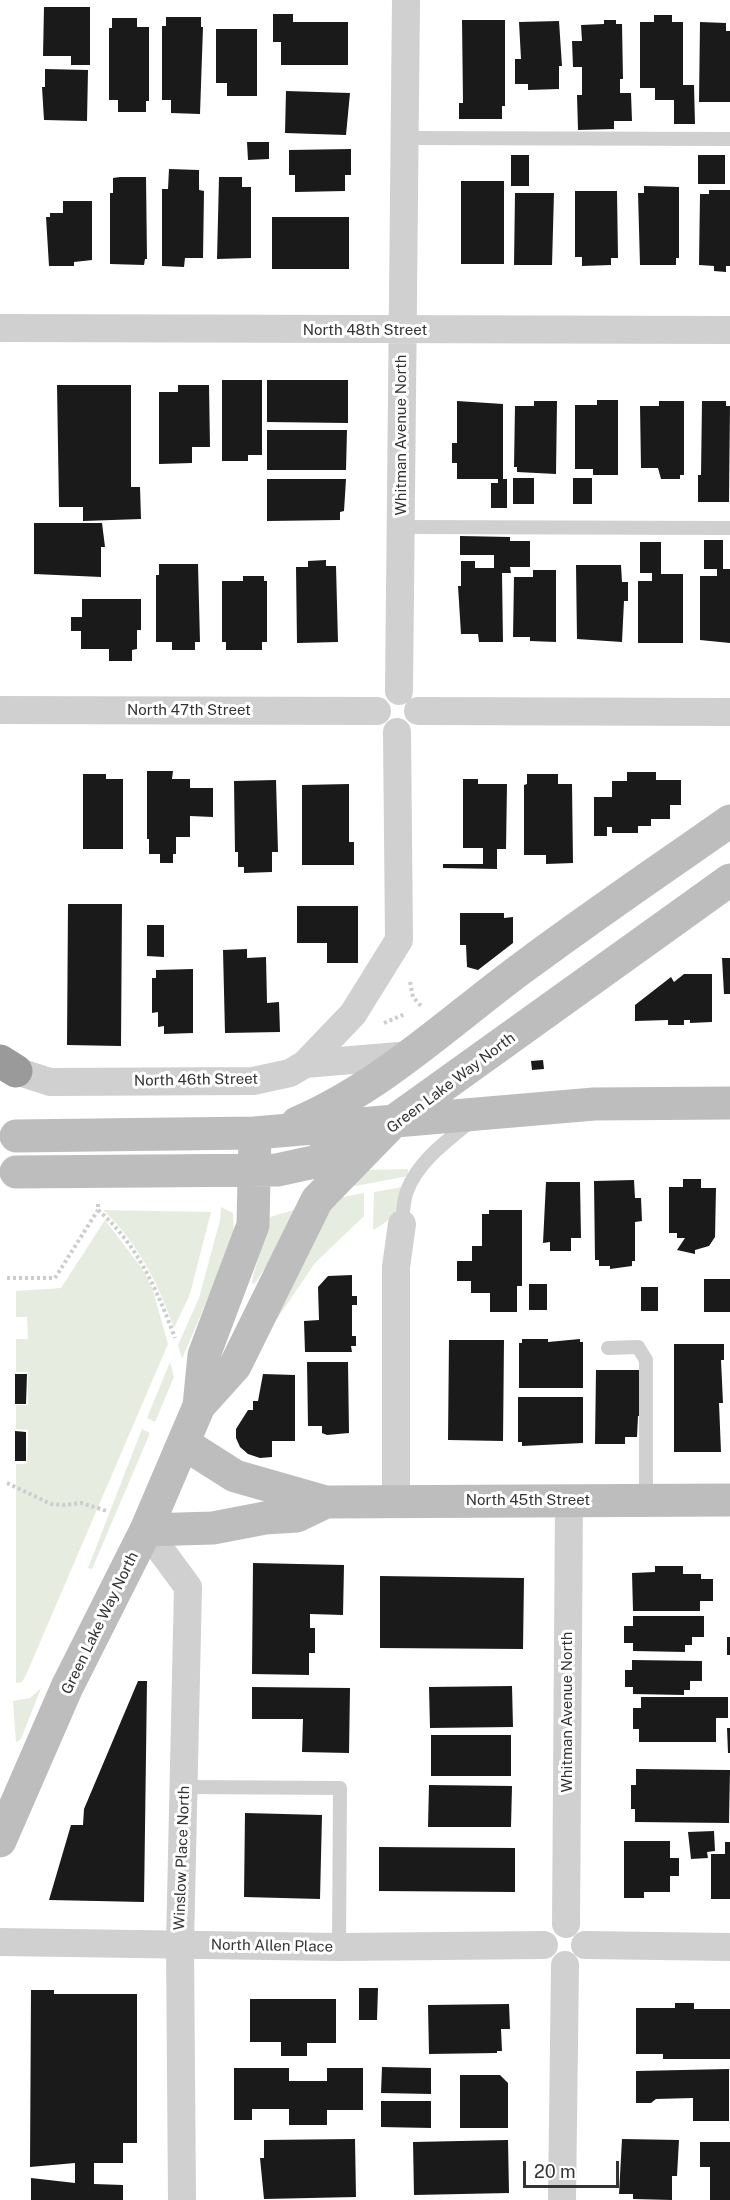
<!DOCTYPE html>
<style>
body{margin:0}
#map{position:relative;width:730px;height:2200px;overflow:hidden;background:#fff;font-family:"Public Sans",sans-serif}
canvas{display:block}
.scale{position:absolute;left:523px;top:2161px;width:96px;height:27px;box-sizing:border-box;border:3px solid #333;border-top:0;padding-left:8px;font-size:18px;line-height:21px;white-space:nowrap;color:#333;-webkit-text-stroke:4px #fff;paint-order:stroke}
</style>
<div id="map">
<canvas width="730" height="2200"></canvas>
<div class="scale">20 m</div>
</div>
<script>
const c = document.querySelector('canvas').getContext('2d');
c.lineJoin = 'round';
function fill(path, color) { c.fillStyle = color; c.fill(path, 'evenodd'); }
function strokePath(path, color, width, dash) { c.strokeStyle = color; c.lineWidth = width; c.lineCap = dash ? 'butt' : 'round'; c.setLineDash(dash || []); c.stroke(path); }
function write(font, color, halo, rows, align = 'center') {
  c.font = font + ' "Public Sans",sans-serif'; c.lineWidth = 6; c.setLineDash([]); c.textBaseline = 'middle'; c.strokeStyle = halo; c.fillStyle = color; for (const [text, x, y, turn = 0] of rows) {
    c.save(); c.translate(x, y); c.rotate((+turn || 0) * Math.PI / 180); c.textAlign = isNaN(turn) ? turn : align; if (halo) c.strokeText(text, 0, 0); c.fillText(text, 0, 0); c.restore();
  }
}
fill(new Path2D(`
 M408 1169V1176L334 1190 367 1170Z
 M402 1187C397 1213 396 1217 373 1230L374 1192Z
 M364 1193V1216L315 1263 268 1332 328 1200Z
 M221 1207 233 1213 234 1237 182 1359 178 1345 199 1298 220 1220Z
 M297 1209 281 1245 254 1284 252 1282 253 1276 270 1217Z
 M103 1210 211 1212 190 1294 174 1328C158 1283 138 1243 103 1210Z
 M105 1220 141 1267 152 1287 168 1344 26 1675 22 1682 16 1683V1464H27L28 1430 16 1429V1405H28V1372H16V1339H28L27 1317H16V1291L61 1288Z
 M170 1362 174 1377 155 1422 147 1418Z
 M142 1429 150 1433 92 1569 88 1568Z
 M41 1688 21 1739 16 1742 13 1701 30 1698Z`), '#e6ecdf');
fill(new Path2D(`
 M44 7H90V65H71V56H43Z
 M273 14H293V22H348V65H281V42H273Z
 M654 15H672V22H683V85H694L695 124H674V100H655V88H640V22H654Z
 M166 17H201V27H203L200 114 171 113V100H162V26H166Z
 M112 18H137V27H149V101H146V112H118V100H109V28H112Z
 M462 20H505V106H502V119H459V103H463Z
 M604 20H616V24H622L623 79H620V93H631L632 121H614V129L578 130 577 95H582V67H573L572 41H582L581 25 604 24Z
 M559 21 562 66H559V89L528 90V84H515V59H521L519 22Z
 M700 22 726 23V31H730V102H699Z
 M216 29H257V96H227V83H216Z
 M45 69 88 70 87 121 44 120 42 87H45Z
 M286 91 350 93 346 135 285 133Z
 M247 142H269V159L248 160Z
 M351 149V175H345V191L295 192V175H289V150Z
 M511 155H529V186H511Z
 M698 155H725V184H698Z
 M169 169 199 170V190L204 191 203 258H185L184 267 162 266V189H168Z
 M120 177H146L147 259H145L144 265 110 264V193H113V178Z
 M219 177H242V187H251V258L217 259Z
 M461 181H504V264H461Z
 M644 186 679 187V258H676V265H640L638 193H644Z
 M709 190H730V266H726V272L714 271V266L699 265 700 194H709Z
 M575 191H617L618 258H611V265L582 266V257H575Z
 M515 193H554L552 265H514Z
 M63 201H92V260L74 262V266H49L46 217H50V213H63Z
 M272 217H349V269H272Z
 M222 380H262V455H248V461H222Z
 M267 380H348V423L267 422Z
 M57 385H131V487H140L141 519 83 521V507H59Z
 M178 385H209L210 447H192V463L159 464V392H178Z
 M597 400H618V475H593V469H575V405H597Z
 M457 401 503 404V479H507V508H491V483H498V479H457V463H452V443H457Z
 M534 401H557L556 474 517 472V467H514L515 406H534Z
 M659 401H684V475H680V479H661L658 468H641L640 406H659Z
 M702 401H726V406H730L729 502H698V475H701Z
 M267 430H347L346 470H267Z
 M513 478H534V504H513Z
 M573 478H592V504H573Z
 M267 479H346L344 511 340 512V520L267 521Z
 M34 523H102L105 547H101V577L34 574Z
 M460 536 510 537V541H530V567H510L511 573H502L503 642H479L478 634H461L458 586H461V561H475V568H494V555H460Z
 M704 540H723V569H730V643L700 640V576H717V569H704Z
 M640 542H661V574H683V643H638V581H652V573H640Z
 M326 560V566H336L338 642 297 643 296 567H308V561Z
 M159 564H198L200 642H195V650H172V642H156V575H159Z
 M576 565H621L622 582H628V601H624L622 642 577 639Z
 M533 570H556V642L530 641V637H513L514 577H533Z
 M243 576H264V581H267V642H262V650H226V642H222V581H243Z
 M82 599H141V630H137V649L132 650V661H109V649H81V631H71V617H82Z
 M147 771H173L172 779H190V788H213V817L190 816V837H176V854H173V863H160V854H149V839H147Z
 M627 772H656V780H681V805H670V819H651V826H638V833H612V827H607V836H594V797H612V781H627Z
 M83 774H106V779H123V849H83Z
 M527 774H558V784H572L573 863 546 864V855H524V785L527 784Z
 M463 779H478V784H507L506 849H497V869L443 868V864H483V848H463Z
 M276 780 278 852H272V872L244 873V867H238V852H235L234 781Z
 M349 784V842H354V865H302V785Z
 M68 904H122L121 1046 67 1045Z
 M297 906H358V963H327V943H297Z
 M460 913H504V918L513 917V943L478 970 467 967 466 945H460Z
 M147 925H164V957L147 956Z
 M247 949V958L266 957 267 1003 279 1002 280 1032 225 1033 223 950Z
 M722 958H730V994H724Z
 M193 969V1033L164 1034V1026L158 1027V1012L152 1013V978H156V970Z
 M684 974H712V1022L690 1023V1020H684V1025H668V1020L635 1021V1005L671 977 674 982Z
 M543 1060 544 1069 532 1070 531 1061Z
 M683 1179H701V1188H716L715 1237 709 1246 695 1250V1254L677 1250 685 1238H677V1233H669V1187H683Z
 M634 1180 635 1198H641L642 1221 635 1222V1261H632V1266L610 1269V1266H599V1260H595L594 1181Z
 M546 1182H580L581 1238H571V1251H550V1242L543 1243Z
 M489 1210H522V1286H517V1312H490V1293H471V1281H457V1261H472V1246H482V1214H489Z
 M352 1275V1296H357V1305H352V1336H356V1346H351L352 1352H305L304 1321 319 1320 318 1287 328 1276Z
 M704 1279H730V1312H704Z
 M529 1284H547V1310H529Z
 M641 1287H658V1311H641Z
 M522 1339H548V1342L580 1339V1342H583V1388H519V1343H522Z
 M449 1340H504L503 1441 448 1440Z
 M674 1344H724V1360H721L723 1403H719L721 1452H674Z
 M307 1362H348L349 1433 327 1435 322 1433V1426H308Z
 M596 1370H639V1379L645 1387 640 1416H638L637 1437H625V1444H595Z
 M15 1374H27L26 1404H15Z
 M263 1374 295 1375V1441H272V1457L260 1458 248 1454 240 1447 236 1438V1429L248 1410H253V1401H258Z
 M518 1397H583V1443L522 1446V1442H518Z
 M15 1431 26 1432V1461H15Z
 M253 1563 344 1565 343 1615 310 1614V1628H315V1653H309V1675L252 1674Z
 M655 1566H683V1574H701V1579H713V1601H700V1611H633L632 1573 655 1572Z
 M380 1576 524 1578 523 1649 380 1648Z
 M633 1616H704V1637H692V1645H685V1652L633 1651V1643H624V1626H633Z
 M727 1637H730V1655H727Z
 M632 1660 702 1661V1681H690V1690H684V1695L633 1694V1687H625V1670H632Z
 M138 1681H147L144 1902 49 1900 71 1825H83L84 1809Z
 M512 1686 513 1727 430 1728 429 1687Z
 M252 1687 350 1688 349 1753 302 1752 303 1719H252Z
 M641 1697H728V1718H716V1742H639V1729H633V1708H641Z
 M727 1728H730V1753H728Z
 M431 1735H511V1776H431Z
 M636 1769 730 1770 729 1823 635 1822V1809H631V1785H636Z
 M429 1785 512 1786 511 1827H428Z
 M245 1813 322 1815 320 1899 244 1897Z
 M714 1831 715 1851 707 1852 708 1858 691 1859 688 1832Z
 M624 1841H670V1858H679V1876H670V1892H644V1898H624Z
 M725 1842H730V1899H711V1854H725Z
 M379 1847 515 1848V1892L379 1891Z
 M359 1988H378L377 2020H359Z
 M31 1990H54V1994H137V2143H123V2163H94V2184L123 2185V2200H31V2178L75 2183V2163L30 2167Z
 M250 1999H336V2043H307V2056H281V2042H250Z
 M675 2003H694V2009H730V2059H663V2054H636V2008H675Z
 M509 2004 510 2029H501L502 2051H497V2053L429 2054 428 2005Z
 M382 2067 431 2068V2094L381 2093Z
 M234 2068H289V2081H327V2068H363V2110H327V2125H289V2109H252V2120H234Z
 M729 2069V2121H693V2098L656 2099 651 2103H636V2071Z
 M460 2075H500L508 2083V2128H460Z
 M381 2101H431V2128L381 2127Z
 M355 2139 356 2197 264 2199 260 2158H264V2140Z
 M622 2139 679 2140 677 2176H672V2200L633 2199V2194H619Z
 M508 2140 509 2193 414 2195 413 2142Z
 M700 2142H730V2200H710V2167H700Z`), '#1a1a1a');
strokePath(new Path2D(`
 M410 982 413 997 421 1006
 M384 1023 405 1014
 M98 1204V1210C138 1245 157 1290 175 1338
 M7 1278H55L98 1210
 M7 1483 51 1504 65 1505 81 1503 107 1511`), '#cdcdcd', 4, [3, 3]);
strokePath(new Path2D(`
 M405 138 730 139
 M401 527 730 528
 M402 1224C403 1214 403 1201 407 1191 418 1161 447 1141 471 1121
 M608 1348 638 1347 646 1360V1500
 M185 1787 340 1788 339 1947`), '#d0d0d0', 14);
strokePath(new Path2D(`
 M0 328 730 330
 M399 691 406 0
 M0 710 377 711
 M418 711 730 712
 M305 1064 353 1014 399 940 397 732
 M16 1071 50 1082 253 1081 290 1073 305 1064 410 1055
 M396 1500V1267L402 1224
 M146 1530 188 1587 180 1944 182 2200
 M566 1924 569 1499
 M0 1942 339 1947 544 1945
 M585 1945 730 1947
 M562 2200 565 1965`), '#d0d0d0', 28);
strokePath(new Path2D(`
 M297 1123C384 1086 453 1018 529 963 595 914 663 868 730 821
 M16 1136 255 1133 594 1104 730 1103
 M16 1172 277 1170 314 1162 371 1133
 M199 1406 235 1366 317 1200 394 1121 730 880
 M183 1443 235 1476 326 1502 730 1500
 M146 1530 213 1528 265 1518 297 1516 326 1502
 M0 1841 67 1687 146 1530 199 1406 204 1355 253 1225 255 1133`), '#bdbdbd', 33);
strokePath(new Path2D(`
 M0 1061 16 1071`), '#9a9a9a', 33);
write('15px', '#333', '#fff', [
 ["North 48th Street",365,330],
 ["Whitman Avenue North",401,435,-90],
 ["North 47th Street",189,710],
 ["North 46th Street",196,1080,-1],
 ["Green Lake Way North",451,1083,-37],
 ["North 45th Street",528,1500],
 ["Green Lake Way North",100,1623,-64],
 ["Whitman Avenue North",567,1712,-90],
 ["Winslow Place North",182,1858,-88],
 ["North Allen Place",272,1946,1]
]);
</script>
